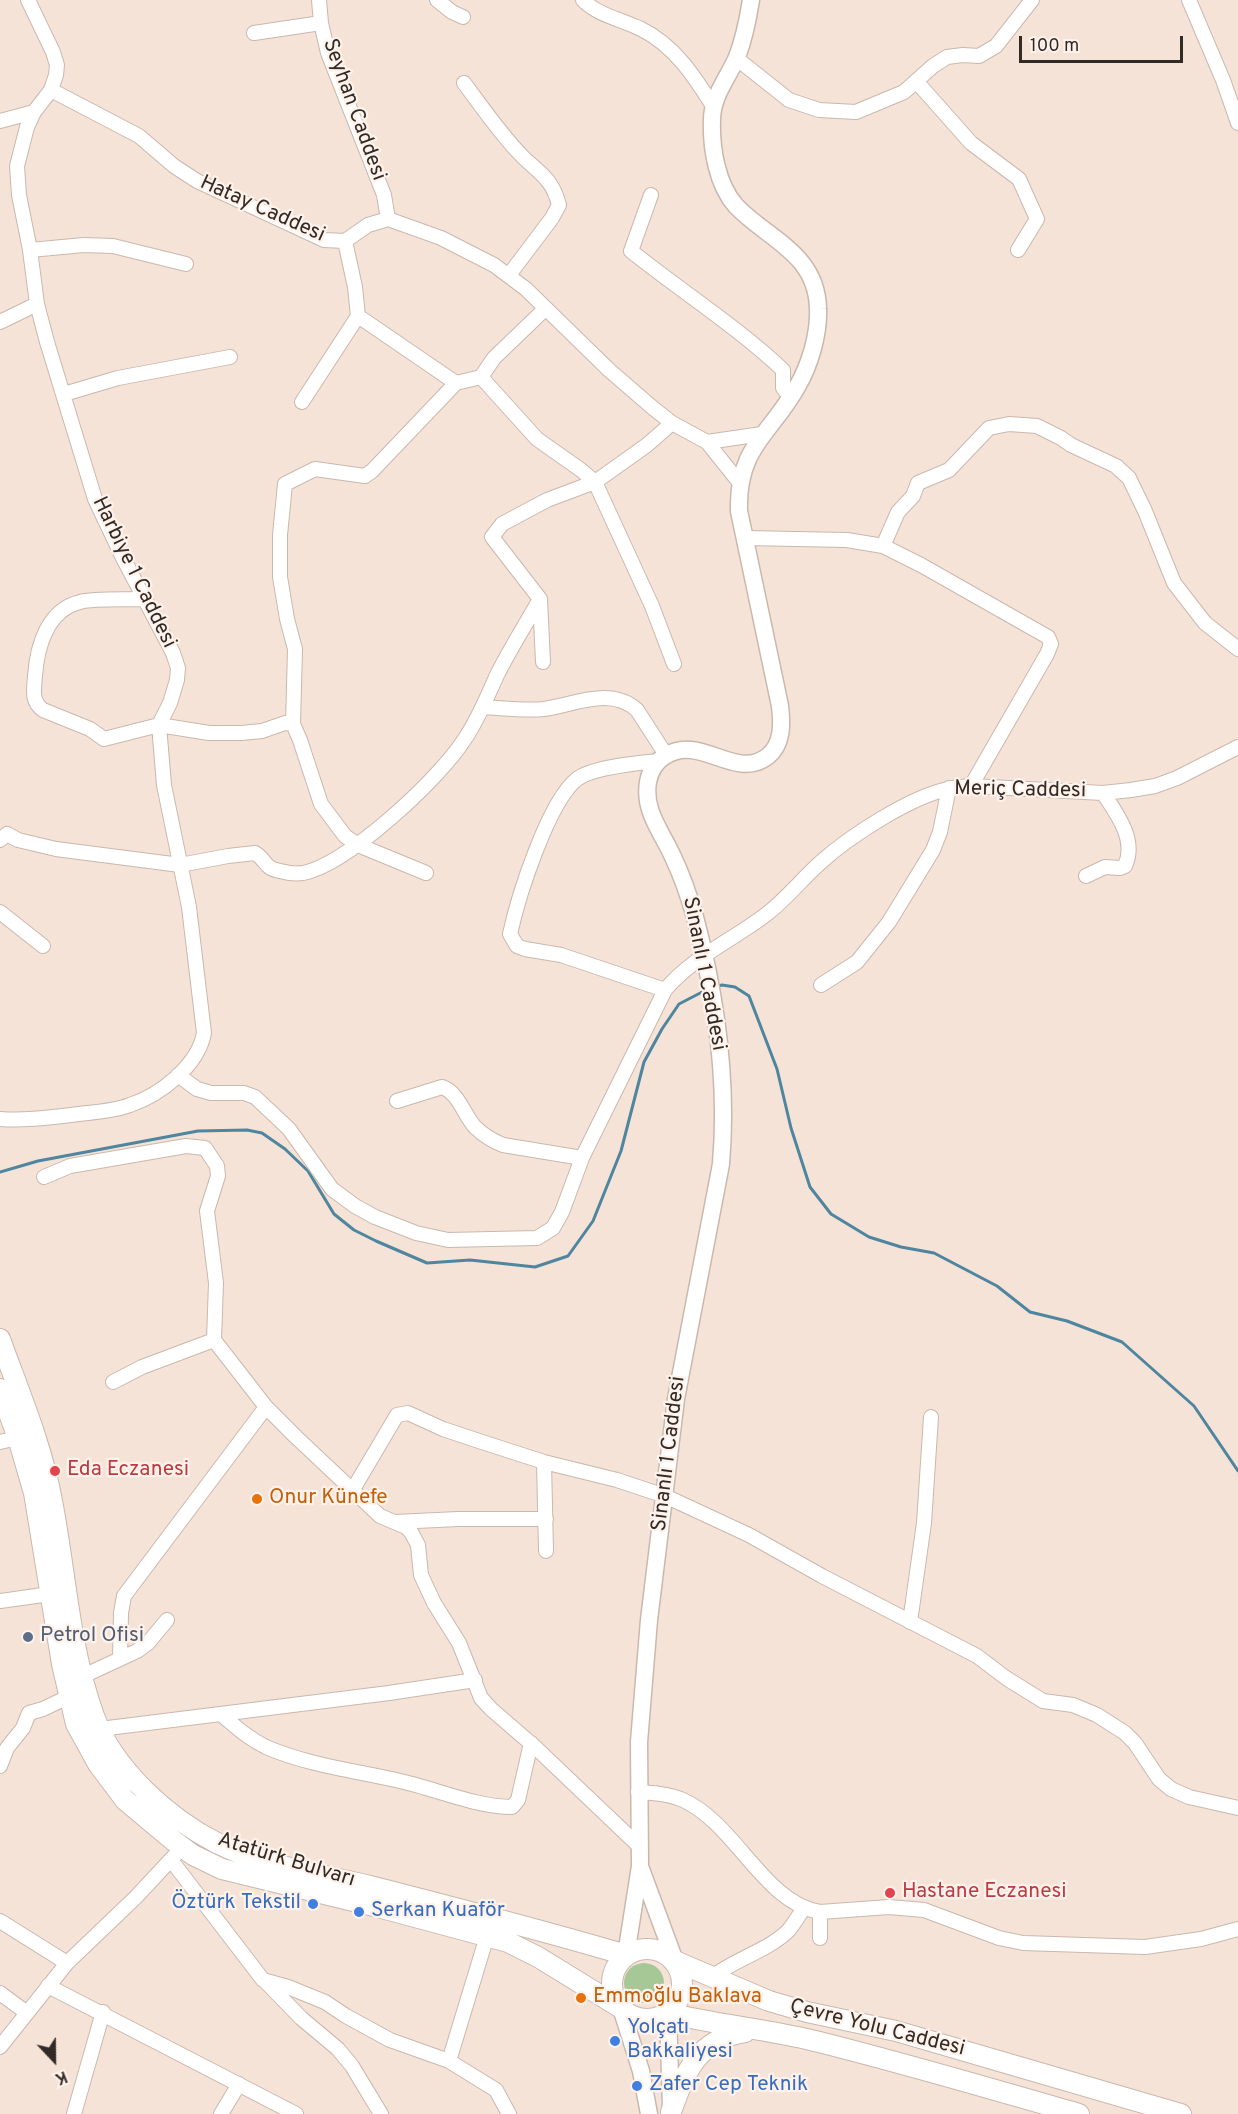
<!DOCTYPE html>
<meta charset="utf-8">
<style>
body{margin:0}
#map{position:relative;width:1238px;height:2114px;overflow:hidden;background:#f6e3d8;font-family:Overpass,sans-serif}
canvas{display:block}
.north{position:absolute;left:24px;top:2030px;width:60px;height:60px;-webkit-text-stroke:4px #fef2eb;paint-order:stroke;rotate:158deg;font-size:16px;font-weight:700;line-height:24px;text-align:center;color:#312a25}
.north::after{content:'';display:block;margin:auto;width:21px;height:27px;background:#312a25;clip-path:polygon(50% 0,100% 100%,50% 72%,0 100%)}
.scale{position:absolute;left:1019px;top:36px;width:164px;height:27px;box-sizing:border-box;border:3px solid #312a25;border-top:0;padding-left:8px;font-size:18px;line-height:21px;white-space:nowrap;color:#312a25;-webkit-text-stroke:4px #fef2eb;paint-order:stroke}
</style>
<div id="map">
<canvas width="1238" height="2114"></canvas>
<div class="north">K</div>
<div class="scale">100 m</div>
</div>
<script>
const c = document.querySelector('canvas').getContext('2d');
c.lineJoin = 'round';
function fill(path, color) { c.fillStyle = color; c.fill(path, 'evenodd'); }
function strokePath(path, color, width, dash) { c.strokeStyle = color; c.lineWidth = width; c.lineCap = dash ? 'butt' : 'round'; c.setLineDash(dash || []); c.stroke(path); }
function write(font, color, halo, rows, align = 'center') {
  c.font = font + ' Overpass,sans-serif'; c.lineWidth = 4.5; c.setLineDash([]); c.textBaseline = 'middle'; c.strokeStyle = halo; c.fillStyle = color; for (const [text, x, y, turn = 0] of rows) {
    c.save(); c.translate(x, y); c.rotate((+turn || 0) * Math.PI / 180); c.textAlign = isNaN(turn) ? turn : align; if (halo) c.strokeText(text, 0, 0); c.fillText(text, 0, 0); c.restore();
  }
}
fill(new Path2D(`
 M624 1983a20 20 0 1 1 40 0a20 20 0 1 1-40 0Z`), '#a6c796');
strokePath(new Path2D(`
 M715 987 722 985 735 987 749 996 777 1069 791 1128 810 1187 831 1214 869 1237 901 1247 934 1253 997 1286 1030 1312 1067 1321 1122 1342 1194 1406 1238 1471
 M0 1172 38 1161 198 1131 247 1130 262 1133 285 1149 308 1171 334 1214 354 1230 376 1241 427 1263 470 1260 535 1267 568 1256 593 1221 621 1151 644 1062 662 1029 679 1004 706 990`), '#4e859f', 3);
const minor = new Path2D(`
 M319 0 321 23 328 53 384 195 388 219
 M437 0 452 12 463 17
 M583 0C597 15 623 20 641 29 674 45 694 76 713 106
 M1189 0 1223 80 1238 123
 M254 33 321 23
 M736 58 789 100 819 110 856 112 904 92 933 66 947 57 963 55 979 56 996 46 1032 0
 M916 81 971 143 1019 179 1037 219 1018 250
 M464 83C482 107 499 132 520 154 538 173 552 177 559 205L552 218 509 275
 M51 90 139 136 174 166 197 181 324 240 345 241 368 225 388 219 441 238 494 265 526 289 609 370 653 408 672 423 707 442
 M0 121 34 112
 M651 195 631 251C681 291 736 326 783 370V388L791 397
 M30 250 84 245 113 246 186 264
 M358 316 456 383
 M0 322 37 304
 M481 377 537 439 581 470 595 482 652 606 674 664
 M64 394 118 378 230 357
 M302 402 358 316 355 287 345 241
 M739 482 707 442 762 434
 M745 538 847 540 883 546 921 565 1048 637 1051 644 1047 654 971 786
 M883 546 898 512 913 496 918 483 949 470 989 428 1009 424 1037 426 1061 438 1071 445 1116 466 1129 478 1145 511 1174 583 1205 623 1238 649
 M145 599C128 600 94 598 80 602 47 610 37 647 35 676 34 690 31 701 43 710L90 729 104 739 159 725 209 733H241L262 731 285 723 293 724 300 740 321 804 345 836 358 845 426 873
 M540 599 543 662
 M483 707C503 708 524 711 544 709 574 705 610 686 637 710L666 755
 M293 724 295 649 287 619 280 577V535L285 484 315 469 365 476 372 471 456 383 481 377 494 358 545 309
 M658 761C639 763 592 767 577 779 548 802 518 897 510 934L517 946 525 949 561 955 665 990
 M0 840 7 834 18 840 56 849 180 865 228 856 255 853C267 860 263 868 280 871 287 873 295 874 303 873 347 865 440 778 464 740 478 720 487 697 497 675 510 649 526 624 540 599L492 537 502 524 547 500 595 482 647 445 672 423
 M1086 876 1105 867 1120 868 1125 866C1137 840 1117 814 1103 793
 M0 912 43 946
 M821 985 857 962 889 922 933 850 940 832 949 788
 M178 1075 197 1089 211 1093H244L255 1097 289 1129 332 1189 355 1206 375 1217 416 1233 448 1240 537 1238 553 1228 562 1212 582 1158 665 990C692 957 735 939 768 913 787 898 803 878 821 862 850 836 910 797 948 789 955 787 963 787 971 786L1103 793 1131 790 1155 786 1177 778 1238 747
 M397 1101 442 1087C458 1092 464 1115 475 1127 483 1135 493 1141 503 1145L582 1158
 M0 1119C26 1121 53 1117 79 1114 96 1112 114 1111 130 1105 160 1095 198 1066 204 1033L189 907 164 785 159 725 170 703 177 680 178 668 173 653 123 558 95 499 47 342 37 304 30 250 19 195 17 166 27 127 34 112 51 90 56 75 57 65 53 52 28 0
 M44 1177 70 1166 186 1146 205 1148 217 1166 218 1176 207 1211 216 1283 214 1340 266 1407 296 1437 380 1516 406 1527 411 1532 418 1545 421 1575 434 1603 459 1643 481 1698 491 1709 535 1747 639 1846
 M113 1382 142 1367 214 1340
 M0 1442 18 1438
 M544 1462 546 1551
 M352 1491 397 1415 408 1413 443 1429 479 1441 544 1462 617 1480 665 1496 749 1535 822 1576 977 1656 1006 1678 1043 1701 1073 1705 1097 1715 1125 1733 1135 1743 1159 1779 1171 1789 1189 1797 1238 1808
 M395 1522 458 1519H546
 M0 1601 50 1594
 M910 1622 924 1523 931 1417
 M120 1659 121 1613 124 1596 266 1407
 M81 1677 137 1651 148 1643 167 1620
 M222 1715C236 1727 249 1739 266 1747 307 1765 357 1771 400 1781 436 1789 476 1807 512 1807L518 1800 531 1743
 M100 1729 389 1693 475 1680
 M0 1766 7 1748 23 1728 29 1713 43 1709 68 1697
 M638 1792C653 1793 669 1794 683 1800 736 1824 764 1903 820 1912L889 1907 924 1910 999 1938 1023 1943 1145 1947 1201 1939 1238 1929
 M171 1860 263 1980 288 1987 325 2002 346 2016 390 2040 449 2061 496 2090 509 2114
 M0 1921 67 1963
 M820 1938V1912
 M712 1977C735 1959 767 1951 788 1931 794 1924 799 1915 804 1908
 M265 1981 301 2018 338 2049 352 2066 381 2114
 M48 1986 296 2114
 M0 1993 27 2013
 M0 2047 67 1963 136 1897 177 1853
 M449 2061 487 1936
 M74 2114 103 2012
 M221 2114 239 2084`);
const major = new Path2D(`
 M641 1869 675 1961
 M626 1955 640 1866 639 1742 649 1620 676 1399 721 1164C728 1082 716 996 695 917 689 896 682 876 673 857 662 832 643 811 648 782 650 771 655 762 665 756 700 733 736 782 768 756 783 744 782 723 780 706L739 511C737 447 770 435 797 387 810 365 819 334 818 309 817 253 767 239 736 206 717 185 711 148 712 120 712 96 728 78 737 57 744 39 748 19 751 0
 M621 2008 641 2071 649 2114
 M668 2013 671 2107`);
const highway = new Path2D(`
 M0 1339C19 1392 42 1445 52 1501 66 1573 69 1647 94 1716 113 1769 168 1818 217 1843 258 1864 324 1875 370 1886 456 1908 541 1930 626 1955
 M0 1389 18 1438 34 1493 62 1664 76 1724 98 1764 125 1800 174 1841 193 1855 222 1869 378 1907 508 1942 538 1957 621 2008
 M612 1984a35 35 0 1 1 70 0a35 35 0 1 1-70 0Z
 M675 1961 769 2001 807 2012 896 2031 1181 2114
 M668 2013C717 2025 767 2029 815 2041 904 2063 991 2089 1079 2114
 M671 2112C685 2072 698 2039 745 2032`);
strokePath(minor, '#cab8ad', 16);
strokePath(major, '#cab8ad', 19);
strokePath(highway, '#cab8ad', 22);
strokePath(minor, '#fff', 14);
strokePath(major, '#fff', 16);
strokePath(highway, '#fff', 20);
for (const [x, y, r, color] of [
 [55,1471,6,"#e0444e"],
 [257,1499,6,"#e8710a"],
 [28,1637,6,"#5c6f8a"],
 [890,1893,6,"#e0444e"],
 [313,1904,6,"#3f7fe0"],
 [359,1912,6,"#3f7fe0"],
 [581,1998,6,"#e8710a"],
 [615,2041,6,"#3f7fe0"],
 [637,2086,6,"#3f7fe0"]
]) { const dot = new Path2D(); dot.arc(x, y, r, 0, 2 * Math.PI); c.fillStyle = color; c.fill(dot); strokePath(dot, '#fef2eb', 2); }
write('21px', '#312a25', '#fef2eb', [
 ["Seyhan Caddesi",353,110,70],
 ["Hatay Caddesi",262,210,24],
 ["Harbiye 1 Caddesi",133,573,64],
 ["Meriç Caddesi",1020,791,1],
 ["Sinanlı 1 Caddesi",703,974,79],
 ["Sinanlı 1 Caddesi",670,1454,-83],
 ["Atatürk Bulvarı",286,1861,17],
 ["Çevre Yolu Caddesi",877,2029,14]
]);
write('21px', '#be3a42', '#fef2eb', [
 ["Eda Eczanesi",67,1471],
 ["Hastane Eczanesi",902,1893]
], 'left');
write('21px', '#c56008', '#fef2eb', [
 ["Onur Künefe",269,1499],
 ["Emmoğlu Baklava",593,1998]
], 'left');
write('21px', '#4e5e75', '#fef2eb', [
 ["Petrol Ofisi",40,1637]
], 'left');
write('21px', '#366cbe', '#fef2eb', [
 ["Öztürk Tekstil",301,1904,"right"],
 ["Serkan Kuaför",371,1912],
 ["Yolçatı",627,2029],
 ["Bakkaliyesi",627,2053],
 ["Zafer Cep Teknik",649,2086]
], 'left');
</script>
